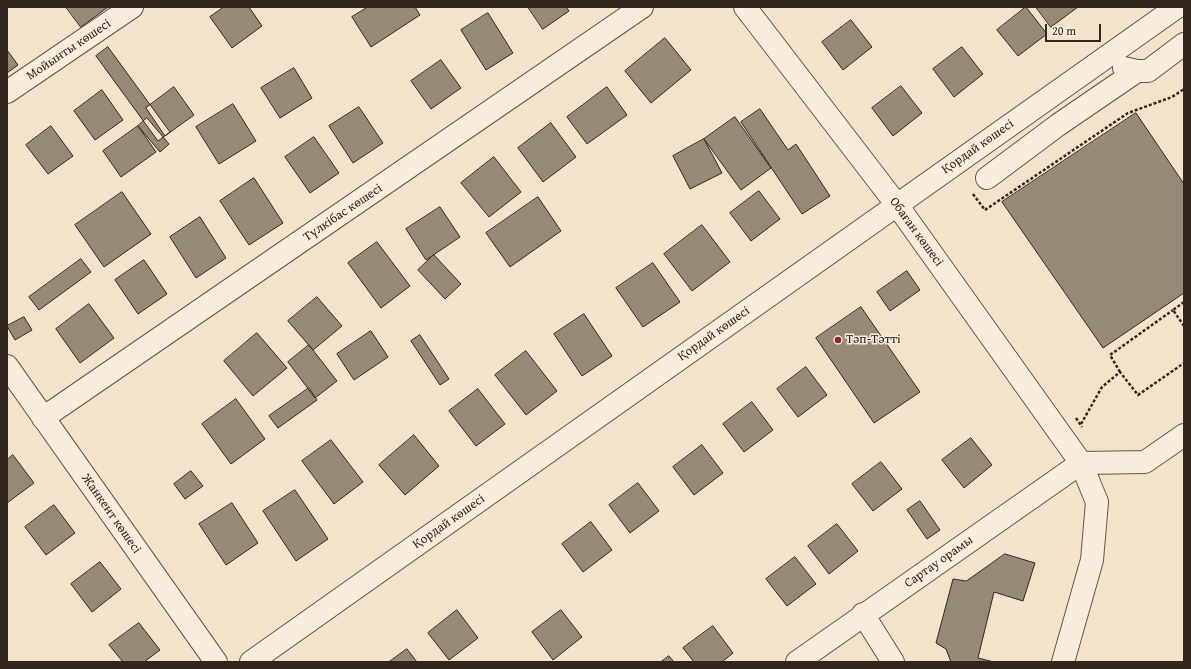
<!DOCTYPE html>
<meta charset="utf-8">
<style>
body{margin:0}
#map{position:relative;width:1191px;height:669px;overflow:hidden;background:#f4e3cb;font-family:"Gentium Book Plus",serif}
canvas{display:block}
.frame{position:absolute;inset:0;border:8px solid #32271f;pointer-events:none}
.scale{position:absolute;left:1045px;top:24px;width:56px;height:18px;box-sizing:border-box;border:2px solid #32271f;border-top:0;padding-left:5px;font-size:12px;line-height:14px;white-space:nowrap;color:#32271f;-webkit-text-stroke:3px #f8eddd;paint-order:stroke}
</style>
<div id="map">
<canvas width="1191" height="669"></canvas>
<div class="frame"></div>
<div class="scale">20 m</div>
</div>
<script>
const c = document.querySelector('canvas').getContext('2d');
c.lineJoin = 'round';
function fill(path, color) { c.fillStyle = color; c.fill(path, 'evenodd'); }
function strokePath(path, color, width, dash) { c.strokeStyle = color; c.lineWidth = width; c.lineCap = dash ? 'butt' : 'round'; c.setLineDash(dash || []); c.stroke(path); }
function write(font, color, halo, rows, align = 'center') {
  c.font = font + ' "Gentium Book Plus",serif'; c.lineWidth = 3; c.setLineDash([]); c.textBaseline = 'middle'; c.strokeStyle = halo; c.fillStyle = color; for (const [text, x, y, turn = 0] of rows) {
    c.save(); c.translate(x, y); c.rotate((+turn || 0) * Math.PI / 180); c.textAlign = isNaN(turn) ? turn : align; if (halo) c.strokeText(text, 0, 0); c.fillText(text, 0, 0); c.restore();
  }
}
const building = new Path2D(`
 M66 7H108L81 27Z
 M224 7H249L262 26 232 48 210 17Z
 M368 7H415L420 15 371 47 352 17Z
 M528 7H566L569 11 543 29Z
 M1026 7 1047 34 1018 56 997 30Z
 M1036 7H1078L1051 27Z
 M488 13 513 53 486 70 461 30Z
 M851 20 872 47 843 70 822 42Z
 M665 38 691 70 651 103 625 71Z
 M108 47 170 132 158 141 96 56Z
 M962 47 983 74 954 97 933 69Z
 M7 50 18 65 7 73Z
 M441 60 461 88 431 109 411 81Z
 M294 68 312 98 280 118 261 88Z
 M901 86 922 113 893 136 872 108Z
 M174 87 194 115 165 136 146 108Z
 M607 87 627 115 587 144 567 117Z
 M102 90 123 120 95 140 74 111Z
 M233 104 256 141 219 164 196 127Z
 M359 107 383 143 353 163 329 126Z
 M760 109 788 150 796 144 830 196 802 214 741 122Z
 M1136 113 1184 184V293L1103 348 1002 202Z
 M735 117 771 168 741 190 704 139Z
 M147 118 169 144 160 152 138 126Z
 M551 123 576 157 543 182 518 148Z
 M51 126 73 156 48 174 26 145Z
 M138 126 156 152 121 177 103 151Z
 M314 137 339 173 310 193 285 157Z
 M704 139 722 173 690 189 673 156Z
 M494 157 521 192 489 217 461 183Z
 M254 178 283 223 249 245 220 201Z
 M759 191 780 219 751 241 730 213Z
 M122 192 151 234 104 267 75 225Z
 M538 197 561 231 510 267 486 233Z
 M440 207 460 237 426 260 406 229Z
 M200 217 226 258 196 278 170 237Z
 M702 225 730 262 692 291 664 254Z
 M377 242 410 286 381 308 348 263Z
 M434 255 461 284 445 299 418 270Z
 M81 259 91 272 39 310 29 297Z
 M144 260 167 294 138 314 115 280Z
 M653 263 680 302 643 327 616 288Z
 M907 271 920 290 890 311 877 292Z
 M317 297 342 326 313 350 288 321Z
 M89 304 114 338 80 363 56 329Z
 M861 307 920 392 874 423 816 338Z
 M584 314 612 356 582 376 554 334Z
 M24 317 32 330 15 340 7 326Z
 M371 331 388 357 354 380 337 354Z
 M257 333 287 368 253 396 224 361Z
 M420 335 449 379 440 385 411 341Z
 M309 345 337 381 315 398 288 362Z
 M526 351 557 391 526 415 495 375Z
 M806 367 827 395 798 417 777 389Z
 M309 388 317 400 278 428 269 416Z
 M478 389 505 424 476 446 449 411Z
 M236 399 265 439 231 464 202 424Z
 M752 402 773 430 744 452 723 424Z
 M414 435 439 466 405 495 379 465Z
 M971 438 992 465 964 488 942 460Z
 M331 440 363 482 334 504 302 461Z
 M702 445 723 473 694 495 673 467Z
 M13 455 34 483 7 503V460Z
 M881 462 902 489 873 511 852 484Z
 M191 471 203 486 185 499 174 484Z
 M638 483 659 511 630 533 609 505Z
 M295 490 328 539 296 561 263 511Z
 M920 501 940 530 927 539 907 510Z
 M232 503 258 543 226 565 199 524Z
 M54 505 75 533 46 555 25 527Z
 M591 522 612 550 583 572 562 544Z
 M837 524 858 551 829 574 808 546Z
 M1005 554 1035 563 1023 601 994 592 978 658 994 662H951L946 649 936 643 953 579 966 581Z
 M795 557 816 584 787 606 766 579Z
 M100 562 121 589 92 612 71 584Z
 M457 610 478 638 449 660 428 633Z
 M561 610 582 637 553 660 532 632Z
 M139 623 160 650 144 662H123L109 645Z
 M713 626 733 653 722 662H694L683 648Z
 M407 649 417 662H389Z
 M669 656 674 662H661Z`);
fill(building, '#978978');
strokePath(building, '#32271f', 1);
const minor = new Path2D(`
 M745 7 897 205 1081 463 1097 502 1092 560 1063 662
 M1124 68 1137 71H1148L1184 44
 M7 92 132 7
 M987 178 1058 125 1137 71
 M7 366 216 662
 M43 418 642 7
 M1081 463 1145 462 1184 435
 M863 614 893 662
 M251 662 1177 7
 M797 662 1081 463`);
strokePath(minor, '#62564a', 24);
strokePath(new Path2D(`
 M973 194 985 210 1128 113 1172 97 1184 89
 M1184 302 1173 310 1184 326
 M1120 372 1110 355 1173 310
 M1076 418 1082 427
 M1081 424 1102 387 1120 372 1138 395 1184 363`), '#32271f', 2.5, [3, 2]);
strokePath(minor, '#f8eddd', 22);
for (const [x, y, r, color] of [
 [838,340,4,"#8f2418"]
]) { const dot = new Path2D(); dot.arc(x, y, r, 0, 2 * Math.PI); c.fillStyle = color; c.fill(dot); strokePath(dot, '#f8eddd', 1.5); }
write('13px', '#32271f', '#f8eddd', [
 ["Мойынты көшесі",69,50,-34],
 ["Қордай көшесі",978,147,-35],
 ["Түлкібас көшесі",343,213,-34],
 ["Обаған көшесі",916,232,54],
 ["Қордай көшесі",714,334,-35],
 ["Жанкент көшесі",111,514,55],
 ["Қордай көшесі",449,522,-35],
 ["Сартау орамы",939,562,-35]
]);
write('13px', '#32271f', '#f8eddd', [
 ["Тәп-Тәтті",846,340]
], 'left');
</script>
